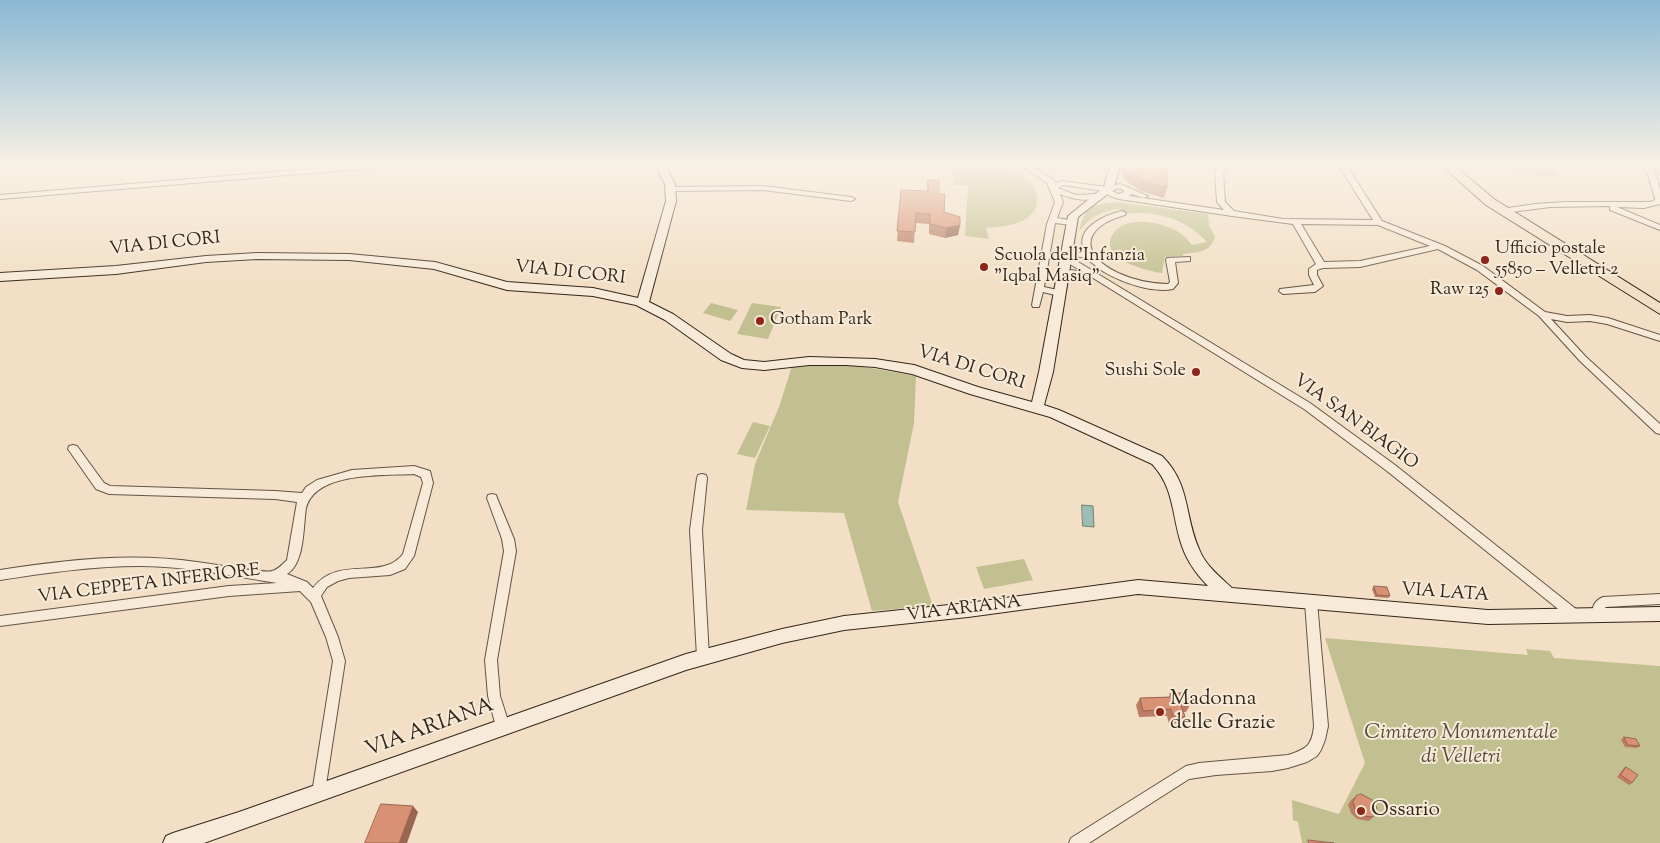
<!DOCTYPE html>
<meta charset="utf-8">
<style>
body{margin:0}
canvas{display:block;background:#f2dfc5}
</style>
<canvas width="1660" height="843"></canvas>
<script>
const c = document.querySelector('canvas').getContext('2d');
c.lineJoin = 'round';
function fill(path, color) { c.fillStyle = color; c.fill(path, 'evenodd'); }
function strokePath(path, color, width, dash) { c.strokeStyle = color; c.lineWidth = width; c.lineCap = dash ? 'butt' : 'round'; c.setLineDash(dash || []); c.stroke(path); }
function write(font, color, halo, rows, align = 'center') {
  c.font = font + ' "Sorts Mill Goudy",serif'; c.lineWidth = 4; c.setLineDash([]); c.textBaseline = 'middle'; c.strokeStyle = halo; c.fillStyle = color; for (const [text, x, y, turn = 0] of rows) {
    c.save(); c.translate(x, y); c.rotate((+turn || 0) * Math.PI / 180); c.textAlign = isNaN(turn) ? turn : align; if (halo) c.strokeText(text, 0, 0); c.fillText(text, 0, 0); c.restore();
  }
}
fill(new Path2D(`
 M952 166C971 166 993 163 1010 169 1033 177 1051 204 1024 220 1012 226 998 227 986 228L989 239 965 236 968 186 954 185Z
 M1506 166H1551L1557 175C1540 178 1522 173 1506 166Z
 M1115 202 1208 214 1209 225 1215 237C1210 253 1198 252 1183 254V256L1165 257 1162 273C1147 271 1097 259 1113 234 1125 215 1159 222 1175 230 1182 233 1187 239 1192 245L1207 242C1185 218 1154 210 1123 214L1118 209C1100 212 1091 217 1079 231 1084 208 1093 204 1115 202Z
 M711 303 738 310 730 321 703 313Z
 M752 303 781 307 768 339 737 334Z
 M826 363 853 365 916 376 914 423 898 502 933 606 872 611 844 513 746 510 755 464 779 407 792 366Z
 M753 422 770 426 755 458 737 454Z
 M1024 559 1033 580 984 589 976 567Z
 M1325 638 1528 655 1526 649 1550 651 1554 658 1660 666V843H1302L1298 822 1293 820 1292 800 1339 814 1365 763Z`), '#c2c090');
const water = new Path2D(`
 M1082 505 1093 506 1094 527 1083 526Z`);
fill(water, '#9bbdb3');
strokePath(water, '#718175', 1);
const street = new Path2D(`
 M345 166H377L373 168 0 199V195Z
 M1022 166H1031L1053 179 1055 183 1062 181 1107 187 1120 184 1148 196 1144 198 1131 194 1129 196 1224 210 1217 202 1215 172 1218 166H1226L1223 172 1225 202 1234 211 1283 219 1373 220 1339 166H1347L1382 221 1445 246 1483 266 1545 312 1567 316 1590 315 1608 318 1660 335V341L1607 324 1590 321 1567 322 1551 319 1586 357 1660 424V434L1656 433 1580 361 1539 316 1477 270 1438 249 1360 267 1323 268 1317 270V275L1323 286 1315 292 1283 294 1279 291 1280 289 1314 285 1309 275V269L1316 264 1293 224 1232 216 1119 199 1110 196 1104 191 1063 185 1058 188 1076 195 1098 194 1102 196C1090 203 1072 199 1060 194L1063 202 1057 218 1075 221 1076 223 1072 225 1055 223 1044 287 1062 291 1063 293 1059 296 1043 292 1039 307H1033L1032 305 1047 224 1055 202 1047 183ZM1119 188 1123 190 1124 192 1118 194 1112 191ZM1301 224 1378 225 1430 246 1360 261 1324 262Z
 M1645 166H1653L1660 189V204L1644 208 1617 207 1660 225V230L1610 210V206L1550 207 1504 213 1500 211 1501 209 1535 204 1566 202H1650L1655 200V198Z
 M763 186 851 197 855 199 851 201 763 190 671 191 667 189 671 187Z
 M1122 211 1126 213 1125 215C1083 227 1078 253 1118 273 1134 280 1151 284 1168 284L1170 282 1166 260 1167 258 1190 257V261L1175 262 1178 283 1173 289C1152 293 1123 283 1104 272 1091 264 1088 254 1070 257L1310 403 1395 465 1581 613 1583 617 1581 621 1577 622 1573 621 1387 471 1304 409 1093 278 1071 276 1062 279 1059 278V274L1071 270 1083 272 1063 260V253L1079 250 1085 252C1073 229 1104 215 1122 211Z
 M73 445 77 446 104 483 110 486 275 491 302 493 306 487 317 480 352 470 414 466 430 471 433 483 414 556 405 569 390 575 349 578 338 581 327 587 321 596 338 637 345 661 324 798 319 800 314 798 312 793 333 661 326 637 311 602 300 591 229 596 0 626V616L229 586 277 583C232 576 186 566 140 566 93 566 46 573 0 580V570C65 560 131 552 197 562 208 563 265 574 272 571 277 570 283 564 287 560L297 502 275 499 109 494 96 489 68 449 69 446ZM414 474 421 477 423 483 403 554C381 582 339 554 313 588L307 582 287 574C305 563 303 527 306 508 316 471 384 476 414 474Z
 M702 474 706 475 707 478 702 530 709 657 707 661 703 663 699 661 697 657 690 530 697 478 698 475Z
 M492 494 496 495 497 498 514 539 516 551 497 660 500 696 510 727 508 731 503 733 498 731 496 727 488 696 485 660 504 551 502 539 487 498 488 495Z
 M1660 594V604L1606 607 1604 609 1605 616 1603 620 1599 621 1595 620C1590 610 1593 601 1603 597Z
 M1311 597 1315 598 1317 602 1328 726 1325 740 1321 750 1317 756 1307 762 1288 768 1272 771 1216 775 1189 779 1089 843H1069L1071 838 1186 766 1199 763 1288 755C1307 749 1312 745 1314 726L1305 602 1307 598Z`);
const secondary = new Path2D(`
 M660 166H670L668 171 675 184 676 201 649 302 673 314 731 354 744 360 764 362 809 357 875 359 914 365 978 387 1032 402 1039 372 1068 216 1104 187 1110 166H1120L1113 190 1078 217 1053 372 1044 405 1059 410 1162 456C1191 485 1184 515 1199 549 1205 565 1220 577 1232 588L1488 610 1660 607V621L1488 624 1138 594 968 617 844 630 782 643 686 670 204 843H163L166 836 173 833 239 812 686 654 782 629 844 616 968 603 1138 580 1208 586C1195 573 1185 558 1180 540 1172 512 1173 486 1152 464L1050 417 970 394 912 374 875 367 846 365H809L764 370 742 368 721 360 665 320 636 305 593 296 507 290 434 269 349 260 257 259 206 262 116 274 0 281V273L116 266 206 256 257 253 349 254 435 262 507 282 593 288 638 298 666 201 665 184 658 171Z`);
const primary = new Path2D(`
 M1442 166H1455L1494 199 1660 303V314L1486 205Z`);
strokePath(street, '#635544', 2);
strokePath(secondary, '#332719', 2);
strokePath(primary, '#332719', 2);
fill(street, '#f7ead9');
fill(secondary, '#f7ead9');
fill(primary, '#f2dfc5');
fill(new Path2D(`
 M1121 166H1167V188L1164 198 1141 191 1126 181 1120 171Z
 M928 180 939 194 944 212 960 225 958 235 945 238 929 234V224L915 223 914 243 897 241 901 190 927 191Z
 M1374 586 1390 596 1388 598 1375 597 1372 589Z
 M1170 694 1190 705 1186 712H1184L1185 717 1181 723 1169 724 1167 716 1139 717 1136 705 1140 698 1169 697Z
 M1624 737 1640 746 1637 748 1625 747 1621 740Z
 M1626 767 1632 783 1629 785 1617 777 1623 769Z
 M1356 796 1373 817 1369 821 1357 819 1351 813 1348 805 1351 800Z`), '#bb7d64');
fill(new Path2D(`
 M960 225 958 235 945 238 946 228Z
 M413 806 418 812 407 843H399Z`), '#986651');
const building = new Path2D(`
 M1126 166H1167V188L1144 181 1129 171Z
 M928 180H939V194H945L944 212 960 217V225L946 228 930 224V214L916 213 915 232 897 231 901 190 928 191Z
 M1374 586 1387 587 1390 596 1377 595Z
 M1187 693 1190 705H1181L1185 717H1173L1171 709 1143 711 1140 698 1171 697 1170 694Z
 M1624 737 1636 739 1640 746 1628 745Z
 M1626 767 1638 775 1632 783 1621 775Z
 M1361 794 1374 801 1377 809 1373 817 1362 816 1355 809 1353 802 1356 796Z
 M381 804 413 806 399 843H365Z
 M1308 840 1334 843H1309Z`);
fill(building, '#d99174');
strokePath(building, '#986651', 1);
const sky = c.createLinearGradient(0, 0, 0, 284);
sky.addColorStop(0, '#89b8d3');
sky.addColorStop(0.58, '#f9f1e5');
sky.addColorStop(1, '#f9f1e500');
c.fillStyle = sky;
c.fillRect(0, 0, 1660, 284);
for (const [x, y, r, color] of [
 [1485,260,5,"#8f2418"],
 [984,267,5,"#8f2418"],
 [1499,291,5,"#8f2418"],
 [760,321,5,"#8f2418"],
 [1196,372,5,"#8f2418"],
 [1160,712,5,"#8f2418"],
 [1361,811,5,"#8f2418"]
]) { const dot = new Path2D(); dot.arc(x, y, r, 0, 2 * Math.PI); c.fillStyle = color; c.fill(dot); strokePath(dot, '#f7ead9', 2); }
write('18px', '#332719', '#f7ead9', [
 ["VIA DI CORI",165,245,-6],
 ["VIA DI CORI",570,274,6],
 ["VIA DI CORI",971,369,17],
 ["VIA SAN BIAGIO",1355,423,36],
 ["VIA CEPPETA INFERIORE",149,585,-7],
 ["VIA LATA",1445,594,4],
 ["VIA ARIANA",964,610,-7]
]);
write('18px', '#332719', '#f7ead9', [
 ["Ufficio postale",1495,250],
 ["55850 – Velletri 2",1495,271],
 ["Scuola dell'Infanzia",994,257],
 ["\"Iqbal Masiq\"",994,278],
 ["Raw 125",1489,291,"right"],
 ["Gotham Park",770,321],
 ["Sushi Sole",1186,372,"right"]
], 'left');
write('21px', '#332719', '#f7ead9', [
 ["Madonna",1170,700],
 ["delle Grazie",1170,724],
 ["Ossario",1371,811]
], 'left');
write('21px', '#332719', '#f7ead9', [
 ["VIA ARIANA",430,729,-20]
]);
write('italic 21px', '#574d37', '#f7ead9', [
 ["Cimitero Monumentale",1461,734],
 ["di Velletri",1461,758]
]);
</script>
